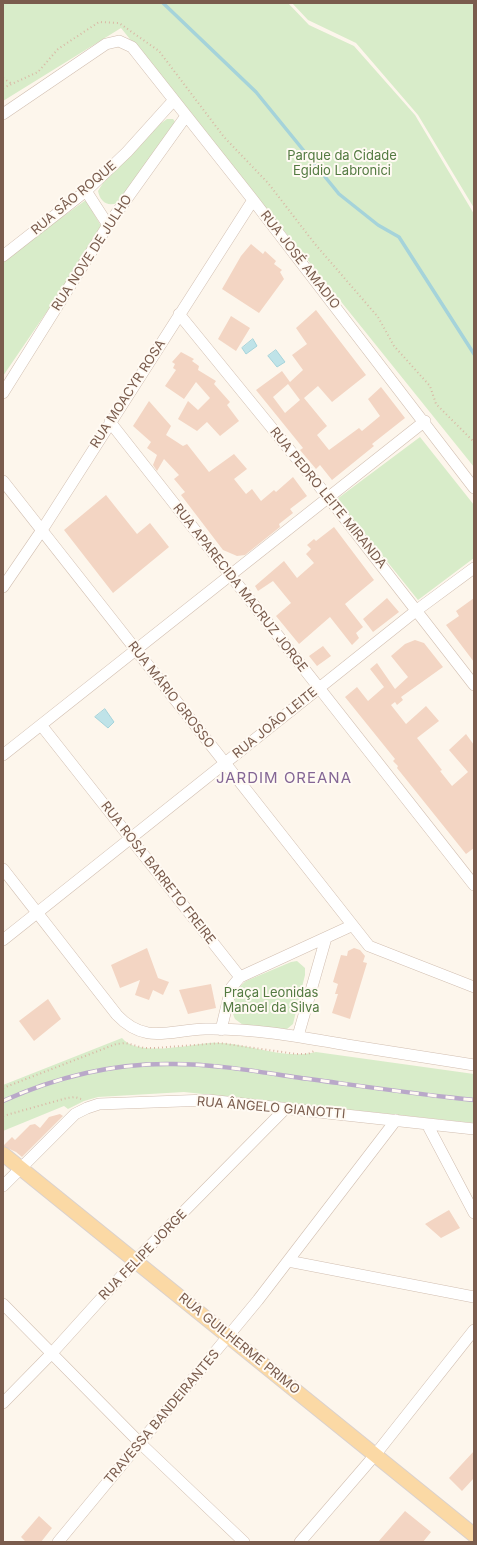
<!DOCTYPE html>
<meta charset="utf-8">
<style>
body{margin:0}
#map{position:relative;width:477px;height:1545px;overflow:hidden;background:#fdf6ec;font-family:Inter,sans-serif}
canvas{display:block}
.frame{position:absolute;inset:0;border:4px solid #7a5c4d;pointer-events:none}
</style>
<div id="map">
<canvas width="477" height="1545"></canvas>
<div class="frame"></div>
</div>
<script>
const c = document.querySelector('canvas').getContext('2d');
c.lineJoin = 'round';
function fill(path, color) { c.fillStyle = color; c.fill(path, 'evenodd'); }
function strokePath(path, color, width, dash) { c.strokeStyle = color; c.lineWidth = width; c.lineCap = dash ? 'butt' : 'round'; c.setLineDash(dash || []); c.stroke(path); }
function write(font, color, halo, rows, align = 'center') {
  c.font = font + ' Inter,sans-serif'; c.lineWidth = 4; c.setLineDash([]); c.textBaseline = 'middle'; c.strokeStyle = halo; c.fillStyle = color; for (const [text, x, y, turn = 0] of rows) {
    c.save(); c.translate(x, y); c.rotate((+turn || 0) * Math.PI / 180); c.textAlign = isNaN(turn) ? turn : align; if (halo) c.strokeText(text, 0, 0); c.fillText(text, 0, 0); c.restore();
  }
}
fill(new Path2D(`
 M3 3H288L309 25 354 46 415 115 474 214V467L121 28 3 101Z
 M292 3H474V208L418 115 356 43 308 20Z
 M167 119H173L176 123 117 203C107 207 100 201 98 191L103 183 160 124Z
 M86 200 101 226 67 282 3 376V259Z
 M420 437 474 505V558L418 600 337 499Z
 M297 961 305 968V975L293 1024 287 1029 243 1025 235 1019C229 1006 234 990 246 981L291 962Z
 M122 1038C137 1057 188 1045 210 1043 245 1041 281 1061 316 1052L474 1074V1123L184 1092 98 1097 84 1101 68 1109 64 1106 3 1131V1085Z`), '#d8ecc9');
const water = new Path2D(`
 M253 339 257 346 246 354 242 348Z
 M276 350 285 362 277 367 268 356Z
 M105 709 114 722 108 728 95 717Z`);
fill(water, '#bfe3e8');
strokePath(water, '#a5d3da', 1);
strokePath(new Path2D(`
 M163 3 256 92 339 194 378 225 399 237 474 354`), '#a5d3da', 3.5);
fill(new Path2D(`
 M251 244 263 254 265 251 276 261 274 264 282 270 280 272 284 279 259 313 222 289 241 256Z
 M316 310 366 375 332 402 318 386 304 398 327 426 317 435 329 450 359 428 362 431 380 416 368 399 381 387 405 418 372 444 374 446 332 480 320 465 316 469 300 450 303 448 256 390 282 371 290 382 303 370 292 355 307 344 296 328ZM288 384 300 400 285 413 273 397Z
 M231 316 250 328 236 351 218 339Z
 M181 352 194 359 192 361 199 366 198 370 216 381 214 384 230 402 227 405 239 421 220 436 207 422 197 431 178 419 188 401 198 410 210 398 196 382 184 399 165 386 176 370 173 368 175 364 172 362Z
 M149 401 171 426 166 435 183 446 187 444 209 472 234 454 247 469 234 479 246 494 252 489 261 501 274 490 276 492 293 477 307 496 290 509 293 513 279 524 280 527 245 555 237 556 223 550 181 495 185 492 174 479 179 475 164 459 157 471 153 465 157 455 147 448 151 442 133 426Z
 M106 495 137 534 150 523 169 547 113 593 64 530Z
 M334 527 374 580 345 604 363 627 356 633 359 638 352 645 330 617 299 644 276 616 291 603 273 581 258 591 255 586 284 561 297 578 314 563 306 554 311 549 307 545 314 539 316 541Z
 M387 598 399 612 373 632 363 619Z
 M474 598V662L446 625 459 616 456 611Z
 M415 640 424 643 443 667 401 697 403 700 397 705 395 702 391 705 406 724 426 706 439 721 417 738 442 770 440 771 452 786 468 772 449 750 466 734 474 745V848L466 854 397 768 398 766 393 761 395 759 345 697 357 687 368 701 384 687 370 669 377 663 395 689 408 677 391 656 405 644Z
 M323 646 331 656 317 666 309 656Z
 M147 948 158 978 169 982 163 995 153 990 149 1000 135 995 140 980 120 988 111 965Z
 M354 948 360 950 365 956 363 962 367 963 350 1019 332 1013 338 994H335L338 984 333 982 341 955 347 956 348 951Z
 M211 984 216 1008 188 1014 179 990Z
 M48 999 61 1019 34 1041 19 1021Z
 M60 1114 63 1116 22 1157 16 1152 3 1146 12 1137 15 1140 30 1125 35 1124 40 1128 49 1117Z
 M449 1210 460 1228 441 1238 425 1224Z
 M474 1451V1478L462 1491 449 1478Z
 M405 1511 431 1532 423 1542H378Z
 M39 1516 52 1528 41 1542H26L21 1537Z`), '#f3d5c3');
const minor = new Path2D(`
 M3 114 106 44 119 41 132 47 253 200 474 488
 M86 191 108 225
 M3 256 86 191 127 152 173 101
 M179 314 328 497 474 685
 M3 393 108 225 186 116
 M110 422 474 885
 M3 481 369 946 474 987
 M3 587 42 530 253 200
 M41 725 240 977
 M3 755 425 421
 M3 869 117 1015C145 1045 170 1030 205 1029 253 1028 301 1037 347 1045 390 1052 432 1058 474 1065
 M3 940 417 610 474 568
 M221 1030 231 988 240 977 351 926
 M298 1036 326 938
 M427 1124 474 1213
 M3 1186 75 1114 87 1108 99 1104 208 1100 474 1129
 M288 1261 474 1297
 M3 1304 140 1443 244 1542
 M3 1403 52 1353 135 1261 285 1109
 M58 1542 258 1300 396 1120
 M300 1542 375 1455 474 1330`);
const major = new Path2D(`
 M3 1154 474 1535`);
strokePath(minor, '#d1beb0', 12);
strokePath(major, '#dad1cd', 16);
strokePath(new Path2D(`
 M3 78 12 84
 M3 88 38 72 58 49 99 22 119 23 159 51 224 137 268 183 315 244 378 317 394 346 430 386 436 404 474 442
 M3 1088 116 1044 126 1043 144 1048H155L220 1043 296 1054H308L316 1050
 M3 1116 67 1098 75 1097 81 1099`), '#d9b8a5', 2, [1, 3]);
strokePath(minor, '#fff', 11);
strokePath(major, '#fbd9a5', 14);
const rail = new Path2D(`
 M3 1101C56 1077 115 1063 173 1064 214 1064 254 1071 294 1077 354 1085 414 1094 474 1100`);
strokePath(rail, '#b9a8c9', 4.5);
strokePath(rail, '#fffaf3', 3, [9]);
write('13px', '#537a41', '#fffaf3', [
 ["Parque da Cidade",342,156],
 ["Egidio Labronici",342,171],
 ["Praça Leonidas",271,993],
 ["Manoel da Silva",271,1008]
]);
write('13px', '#7a5c4d', '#fffaf3', [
 ["RUA SÃO ROQUE",74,198,-40],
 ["RUA NOVE DE JULHO",92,253,-57],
 ["RUA JOSÉ AMADIO",300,260,52],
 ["RUA MOACYR ROSA",128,394,-57],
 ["RUA PEDRO LEITE MIRANDA",328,498,51],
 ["RUA APARECIDA MACRUZ JORGE",240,588,52],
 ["RUA MÁRIO GROSSO",171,695,52],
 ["RUA JOÃO LEITE",275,723,-39],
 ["RUA ROSA BARRETO FREIRE",158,873,52],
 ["RUA ÂNGELO GIANOTTI",271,1108,5],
 ["RUA FELIPE JORGE",143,1255,-46],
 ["RUA GUILHERME PRIMO",239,1344,39],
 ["TRAVESSA BANDEIRANTES",162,1417,-50]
]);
c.letterSpacing = '1px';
write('15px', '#846695', '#fffaf3', [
 ["JARDIM OREANA",284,778]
]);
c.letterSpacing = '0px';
</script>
